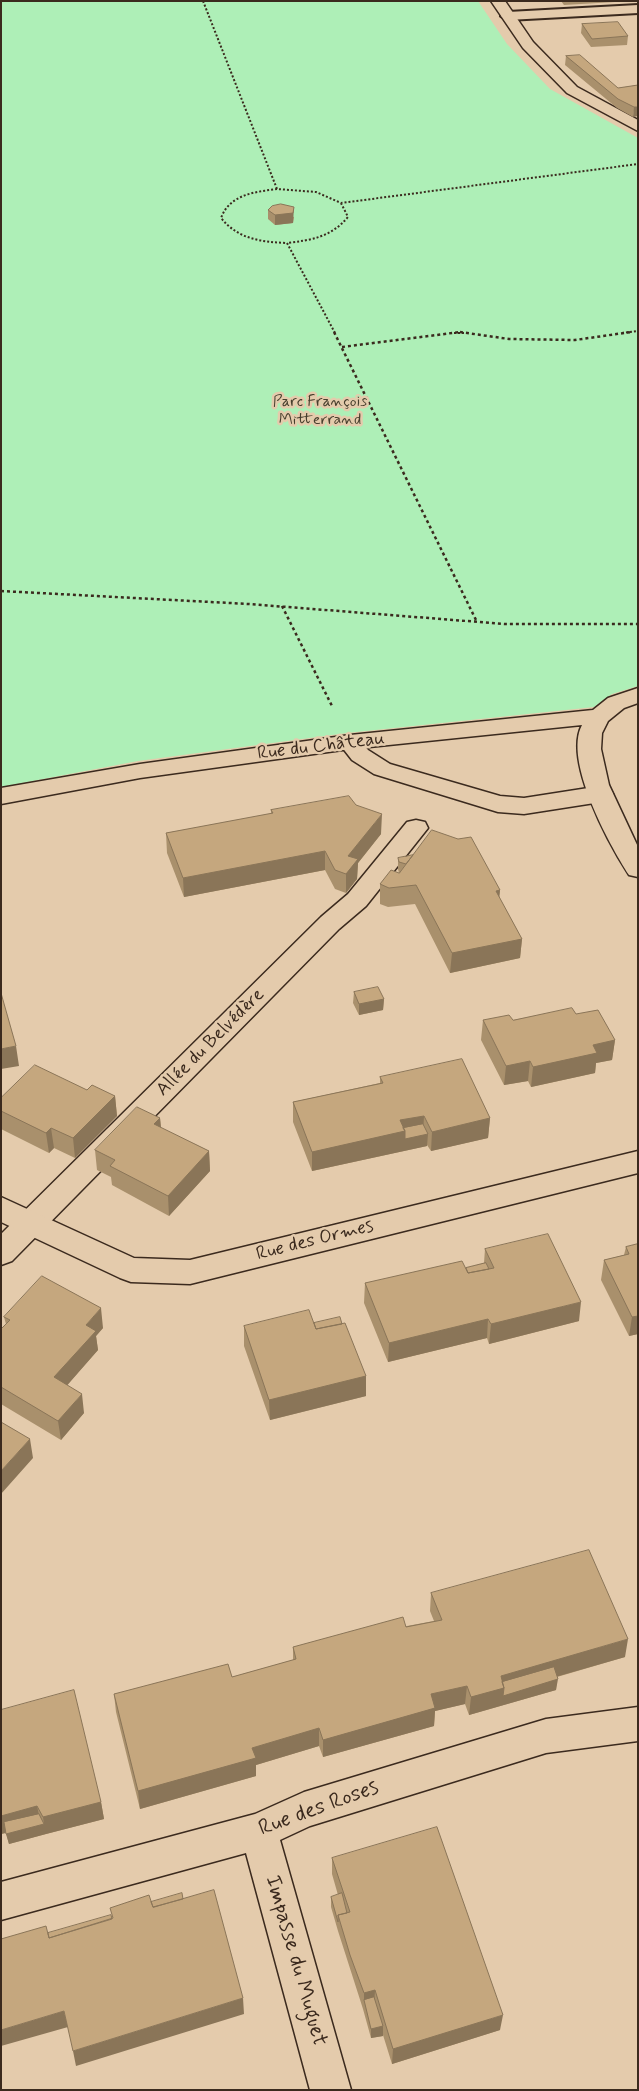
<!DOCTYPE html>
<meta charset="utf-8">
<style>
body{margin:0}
#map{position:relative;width:639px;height:2091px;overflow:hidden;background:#e4cbac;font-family:Mynerve,sans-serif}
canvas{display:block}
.frame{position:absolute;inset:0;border:2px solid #3b2a1e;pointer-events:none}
</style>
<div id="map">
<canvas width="639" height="2091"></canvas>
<div class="frame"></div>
</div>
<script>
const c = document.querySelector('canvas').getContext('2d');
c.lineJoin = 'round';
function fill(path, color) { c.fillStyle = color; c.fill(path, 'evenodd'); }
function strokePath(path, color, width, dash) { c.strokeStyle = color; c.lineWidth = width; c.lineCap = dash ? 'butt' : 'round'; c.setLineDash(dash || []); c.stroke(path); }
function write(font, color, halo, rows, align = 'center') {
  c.font = font + ' Mynerve,sans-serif'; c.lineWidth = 5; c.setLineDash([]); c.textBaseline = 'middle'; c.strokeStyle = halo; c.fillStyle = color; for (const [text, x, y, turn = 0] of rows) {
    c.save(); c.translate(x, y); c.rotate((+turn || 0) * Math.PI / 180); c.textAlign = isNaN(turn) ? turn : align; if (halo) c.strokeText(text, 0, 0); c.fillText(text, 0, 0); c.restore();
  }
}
fill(new Path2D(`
 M1 1H478L507 44 550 89 638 138V686L612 694 594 707 347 733 138 761 1 787Z`), '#aeefb7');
const service = new Path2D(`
 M638 5V13L508 20 501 16 508 12Z`);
const pedestrian = new Path2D(`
 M350 735 358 737 368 750 390 764 500 796 524 798 601 786 610 789 613 794 610 799 601 802 524 814 498 812 374 774 352 760 338 742 342 737Z
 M416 820 425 822 428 828 366 906 339 929 12 1261 1 1265V1234L321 917 348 894 407 822Z`);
const minor = new Path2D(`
 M638 1151V1173L190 1284 131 1282 120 1278 1 1222V1197L134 1258 190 1260Z
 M638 1707V1741L546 1753 310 1826 280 1840 351 2090H310L246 1853 1 1920V1882L255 1814 304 1792 546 1719Z`);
const tertiary = new Path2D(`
 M491 1H505L533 42 577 87 638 120V131L567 93 523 48Z
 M638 688V703L624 708 608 721 602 733 601 749 609 785 638 847V877L629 875C609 844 563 760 582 725L350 749 140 778 1 804V788L140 764 350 735 593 710 608 698Z`);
strokePath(service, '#3b2a1e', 4);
strokePath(pedestrian, '#3b2a1e', 3);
strokePath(minor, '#3b2a1e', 3);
strokePath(tertiary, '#3b2a1e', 3);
strokePath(new Path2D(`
 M203 1 277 189 316 192 341 203 638 164
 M277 189C255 192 230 194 221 218 238 239 261 242 287 243
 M335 333 287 243C312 240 331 237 348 217L341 203
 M450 333H469
 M622 333 638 331`), '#3b2a1e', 2, [2, 2]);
strokePath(new Path2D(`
 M334 332 477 622
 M460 332 509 339 575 340 631 332
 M342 347 460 332
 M1 591 249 604 505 624H638
 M282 606 332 706`), '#3b2a1e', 2.5, [3, 3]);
fill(service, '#e4cbac');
fill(pedestrian, '#e4cbac');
fill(minor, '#e4cbac');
fill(tertiary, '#e4cbac');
fill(new Path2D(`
 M561 1H615V2L564 5Z
 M582 24 628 36 627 45 591 47 581 33Z
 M566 56 618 88 638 85 633 117 617 108 565 65Z
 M268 210 294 217 293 223 275 225 268 219Z
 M356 805 381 834 358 863 357 879 346 893 335 889 325 870 184 897 167 853 166 833 271 814V810Z
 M398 858 500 890 499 897 522 939 520 958 450 973 415 904 388 907 380 904V884L399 873 398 869Z
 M354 992 384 999 383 1010 359 1015 353 1003Z
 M576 1014 615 1040 612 1060 596 1063 595 1073 531 1087 528 1081 504 1085 481 1040 483 1020H513Z
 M380 1077 490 1118 488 1138 431 1151 427 1145V1146L312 1171 293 1122V1102L380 1083Z
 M87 1090 115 1096 117 1116 75 1158 54 1148 49 1153 1 1129V1098Z
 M160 1118 161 1128 209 1151 210 1171 169 1216 112 1185 111 1177 97 1170 95 1150Z
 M638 1244V1334L629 1336 601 1280 604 1260 624 1255 626 1247Z
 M485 1249 579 1321 489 1344 487 1338 388 1362 364 1303 365 1283 466 1268 484 1263Z
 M4 1317 103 1328 96 1336 98 1350 67 1385 84 1413 61 1440 1 1404V1329L6 1324Z
 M314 1323 342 1324 366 1376V1396L270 1420 244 1346V1326Z
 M431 1593 625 1657 557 1677 556 1690 469 1715 465 1704 435 1711 434 1726 323 1757 319 1746 256 1765V1776L140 1809 116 1712 114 1694 232 1677 293 1660V1647L434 1621 430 1611Z
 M1 1710 101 1802 104 1819 46 1834 9 1844 6 1833 1 1834Z
 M332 1858 500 2030 392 2064 383 2035V2036L371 2038 363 2009 338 1931 331 1907V1897L338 1895 332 1874Z`), '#a9906c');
fill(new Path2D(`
 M634 107H638V116L633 117Z
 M294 207 293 223 275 225V215Z
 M382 814 381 834 358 863 357 879 346 893V874L348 856Z
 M325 851V870L184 897 183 878Z
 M500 890 498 910 496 891Z
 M522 939 520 958 450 973 452 953Z
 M384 999 383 1010 359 1015V1004Z
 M615 1040 612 1060 596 1063 595 1073 531 1087 533 1067 593 1045Z
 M16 1046 19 1066 1 1069V1049Z
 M530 1061 528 1081 504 1085 506 1066Z
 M115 1096 117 1116 75 1158 73 1138Z
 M424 1116 423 1135 428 1134 427 1146 312 1171V1152L400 1120Z
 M160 1118 162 1138 154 1124Z
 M490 1118 488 1138 431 1151 432 1132Z
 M51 1128 54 1148 49 1153 46 1133Z
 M209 1151 210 1171 169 1216 168 1196Z
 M581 1302 579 1321 489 1344 491 1324Z
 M101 1308 103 1328 96 1336 98 1350 57 1397 54 1377 86 1325Z
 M638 1316V1334L629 1336 632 1317Z
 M488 1319 487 1338 388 1362 389 1343Z
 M366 1376V1396L270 1420 269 1400Z
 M82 1394 84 1413 61 1440 58 1421Z
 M30 1439 33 1458 1 1494V1471Z
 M628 1639 625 1657 503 1692 558 1679 556 1690 469 1715 471 1697 501 1676Z
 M467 1686 465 1704 435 1711 434 1726 323 1757V1740L431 1694Z
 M319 1728V1746L256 1765V1776L140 1809 138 1791 252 1748Z
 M101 1802 104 1819 46 1834 9 1844 6 1834 44 1824 43 1817Z
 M37 1806 41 1824 1 1834V1816Z
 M375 1990 374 2006 364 2000V1993Z
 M243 1998 244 2014 76 2066 73 2051Z
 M64 2011 68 2027 1 2046V2030Z
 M503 2015 500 2030 392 2064 393 2049Z
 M383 2026V2036L371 2038V2029Z`), '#8a7558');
const building = new Path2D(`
 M618 22 628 36 592 39 582 24Z
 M580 55 618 88 638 85V107H634L618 99 566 56Z
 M281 204 294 207 293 213 275 215 268 210 272 206Z
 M349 796 356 805 382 814 348 856 358 859 346 874 335 870 325 851 183 878 166 833 273 813 271 810Z
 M432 830 458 839 471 837 500 890 496 891 522 939 452 953 416 885 389 888 380 884 391 870 399 873Z
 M413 855 406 864 399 862 398 858Z
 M378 987 384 999 359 1004 354 992Z
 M1 993 16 1046 1 1049Z
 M572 1008 576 1014 598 1010 615 1040 593 1045 597 1053 533 1067 530 1061 506 1066 483 1020 509 1015 513 1020Z
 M462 1059 490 1118 432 1132 424 1116 400 1120 405 1131 312 1152 293 1102 383 1083 380 1077Z
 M35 1065 87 1090 92 1085 115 1096 73 1138 51 1128 46 1133 1 1111V1098Z
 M137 1107 160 1118 154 1124 209 1151 168 1196 110 1166 115 1160 95 1150Z
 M423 1124 428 1134 405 1139V1131L403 1128Z
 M548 1234 581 1302 491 1324 488 1319 389 1343 365 1283 462 1261 468 1273 494 1268 485 1249Z
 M638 1244V1316L632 1317 604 1260 629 1254 626 1247Z
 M486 1263 489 1269 468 1273 466 1268Z
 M42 1276 101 1308 86 1325 96 1331 54 1377 82 1394 58 1421 1 1387V1329L10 1320 4 1317Z
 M309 1310 316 1329 345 1323 366 1376 269 1400 244 1326Z
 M340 1317 342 1324 316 1329 314 1323Z
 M1 1422 30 1439 1 1471Z
 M589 1550 628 1639 501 1676 504 1688 471 1697 467 1686 431 1694 435 1708 323 1740 319 1728 252 1748 256 1758 138 1791 114 1694 228 1664 232 1677 296 1659 293 1647 403 1617 406 1627 442 1620 431 1593Z
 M554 1667 558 1679 503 1696 504 1688 502 1682Z
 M74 1690 101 1802 43 1817 37 1806 1 1816V1710Z
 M39 1814 44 1824 6 1834 4 1822Z
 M437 1827 503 2015 393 2049 375 1990 364 1993 350 1955 338 1915 350 1912 332 1858Z
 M214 1890 243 1998 73 2051 64 2011 1 2030V1939L46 1926 49 1938 113 1918 110 1908 149 1895 153 1907Z
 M182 1893 183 1899 153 1907 151 1902Z
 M342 1893 347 1913 338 1915V1922L331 1897Z
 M111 1915 112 1919 49 1938 48 1933Z
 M374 1997 383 2026 371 2029 364 2000Z`);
fill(building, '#c5a77e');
strokePath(building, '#8a7558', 1);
write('16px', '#463e2d', '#e4cbac', [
 ["Parc François",320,403],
 ["Mitterrand",320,421]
]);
write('19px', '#3b2a1e', '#e4cbac', [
 ["Rue du Château",321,747,-7],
 ["Allée du Belvédère",211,1043,-45],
 ["Rue des Ormes",315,1241,-14]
]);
write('22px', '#3b2a1e', '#e4cbac', [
 ["Rue des Roses",319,1809,-20],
 ["Impasse du Muguet",295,1961,74]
]);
</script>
